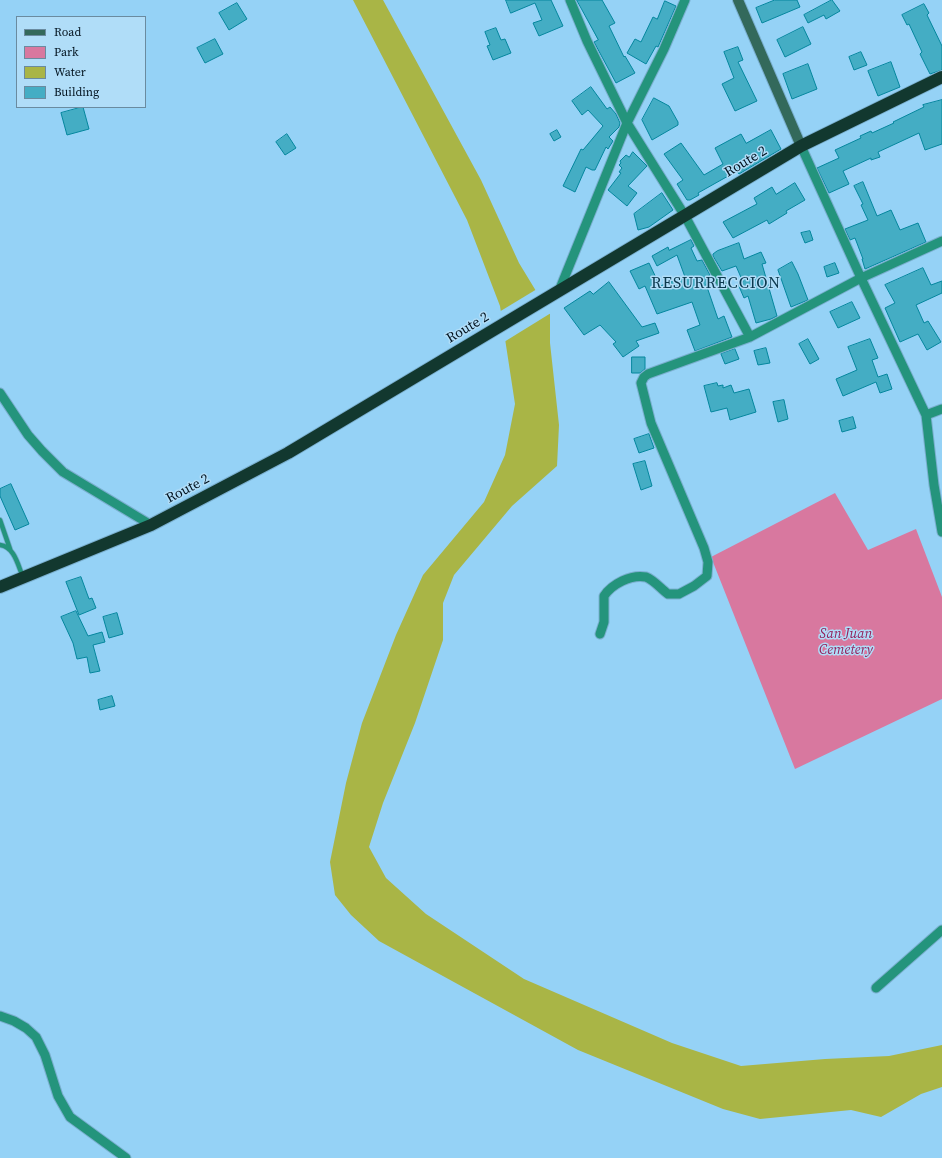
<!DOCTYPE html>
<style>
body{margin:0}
#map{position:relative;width:942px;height:1158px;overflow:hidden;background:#95d2f6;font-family:"Source Serif 4",serif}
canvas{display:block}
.legend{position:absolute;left:16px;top:16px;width:130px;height:92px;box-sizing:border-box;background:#b0ddf8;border:1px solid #6a8ba0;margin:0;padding:5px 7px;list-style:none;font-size:12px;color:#00111d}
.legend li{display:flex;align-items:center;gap:8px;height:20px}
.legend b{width:20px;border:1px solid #6a8ba0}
</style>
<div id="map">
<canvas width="942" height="1158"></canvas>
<ul class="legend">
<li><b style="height:5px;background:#33695b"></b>Road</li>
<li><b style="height:11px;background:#d8789f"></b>Park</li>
<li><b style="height:11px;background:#a9b546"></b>Water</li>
<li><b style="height:11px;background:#44adc4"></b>Building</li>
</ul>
</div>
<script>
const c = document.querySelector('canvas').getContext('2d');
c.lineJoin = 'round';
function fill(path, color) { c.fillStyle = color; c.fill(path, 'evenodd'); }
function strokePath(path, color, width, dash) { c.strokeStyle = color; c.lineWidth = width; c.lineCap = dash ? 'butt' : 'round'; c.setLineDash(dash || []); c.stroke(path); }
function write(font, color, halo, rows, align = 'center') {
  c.font = font + ' "Source Serif 4",serif'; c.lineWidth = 3; c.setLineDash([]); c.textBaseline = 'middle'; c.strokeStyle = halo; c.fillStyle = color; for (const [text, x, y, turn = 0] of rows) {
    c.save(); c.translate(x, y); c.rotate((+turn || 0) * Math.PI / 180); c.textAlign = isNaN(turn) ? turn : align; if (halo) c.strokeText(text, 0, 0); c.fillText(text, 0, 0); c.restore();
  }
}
fill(new Path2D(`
 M835 493 868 550 916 529 942 597V699L795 769 711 557Z`), '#d8789f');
fill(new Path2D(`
 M353 0H383L481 180 519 263 550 314V343L559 425 557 466 512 506 454 575 443 603V640L415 723 383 803 369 847 386 878 426 914 524 979 672 1043 741 1066 825 1059 889 1056 942 1045V1087L921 1094 881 1117 851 1110 760 1119 723 1109 578 1050 379 941 351 915 335 895 330 862 346 783 362 723 396 635 423 575 484 502 505 455 515 404 500 306 467 220Z`), '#a9b546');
fill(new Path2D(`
 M537 289 551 313 504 342 499 312Z`), '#95d2f6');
const building = new Path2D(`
 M506 0H551L563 26 539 36 533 23 542 20 535 3 511 13Z
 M577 0H602L615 23 609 26 624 57 625 56 635 73 616 83 594 42 598 40Z
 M775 0H797L800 7 762 23 756 8Z
 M832 0 840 11 826 19 824 15 808 23 804 15Z
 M665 1 676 6 658 47 656 46 646 64 627 53 635 39 641 42 653 17 657 19Z
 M237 3 247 19 229 30 219 13Z
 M924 4 929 13 927 15 942 46V70L930 74 920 54 922 52 909 24 907 25 902 15Z
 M803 27 811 44 785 57 777 40Z
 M496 28 501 40 505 39 511 53 493 60 487 46 490 45 485 32Z
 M215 39 223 54 205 63 197 48Z
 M738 47 743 60 738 62 757 101 735 111 722 84 734 78 724 52Z
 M861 52 867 65 854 70 849 57Z
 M891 62 900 87 878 96 868 71Z
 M808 64 817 89 792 99 783 74Z
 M591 87 607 109 610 107 616 114 620 123 619 127 609 137 613 141 608 149 606 147 595 170H592L586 167 575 192 563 186 581 149 583 150 603 126 588 110 582 115 572 101Z
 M654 98 669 106 678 122V125L652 140 642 120Z
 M942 100V144L925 150 919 133 878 152 880 157 871 160V158L843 171 849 184 829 193 817 168 839 158 835 150 861 138 860 136 871 131 872 133 894 123 893 122 924 107 923 105Z
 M83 107 89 129 67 135 61 113Z
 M557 130 561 137 554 141 550 134Z
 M771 130 781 149 739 174 737 171 698 193 699 195 690 200H687L677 184 683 180 664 154 681 143 704 175 723 164 715 148 741 134 746 143Z
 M287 134 296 148 285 155 276 142Z
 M633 152 647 166 628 186 637 193 627 206 608 190 621 173 619 172 622 168 619 165 621 163 620 161 626 155 629 157Z
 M863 182 877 216 891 210 900 230 918 223 926 242 865 269 862 259H863L855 238 850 240 845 229 868 220 861 205 863 204 854 186Z
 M795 183 805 200 786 211 787 213 769 224 767 220 733 238 723 222 757 204 754 198 772 187 776 194Z
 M662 193 673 210 649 227 638 230 634 214Z
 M810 231 813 240 805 243 801 233Z
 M691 240 694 246 691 248 697 261 702 260 710 275 707 277 709 283 706 284 718 319 724 316 732 337 695 351 687 330 700 325 692 302 657 314 645 286 639 289 630 271 649 263 660 286 685 277 677 255 657 266 652 256 668 247 669 250Z
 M739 243 744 259 761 252 766 263 762 264 777 316 771 319 756 323 748 296 744 298 738 284 743 282 736 266 722 271 713 256V254L717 251Z
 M792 262 798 274 808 300 791 307 778 270Z
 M835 263 839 273 827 277 824 267Z
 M923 268 931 285 942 281V293L916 305 924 323 928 321 941 342 927 350 918 334 900 342 885 308 895 303 885 285Z
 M609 282 642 327 655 323 659 333 636 341 639 346 623 357 613 344 616 342 600 325 584 335 564 308 590 291 593 294Z
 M852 302 860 318 838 328 830 312Z
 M808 339 819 359 810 364 799 344Z
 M870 339 878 358 872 360 878 377 887 374 892 389 880 393 876 382 843 396 836 379 857 370 848 347Z
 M766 348 770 363 758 365 754 351Z
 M735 349 739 359 725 364 721 354Z
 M632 357H645V369L640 373H632Z
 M717 383 718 386 723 385V388L731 385 734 393 749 389 756 412 730 420 727 408 711 412 704 386Z
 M784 400 788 419 778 422 773 402Z
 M853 417 856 428 842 432 839 421Z
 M649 434 654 448 639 453 634 439Z
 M645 461 652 486 641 490 633 464Z
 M11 484 29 524 15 530 0 496V489Z
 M81 577 89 599 92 598 96 608 79 615 66 582Z
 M76 611 88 636 102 632 105 642 93 645 100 671 90 673 87 657 77 659 73 643 61 617Z
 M117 613 123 634 109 638 103 617Z
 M112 696 115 706 100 710 98 700Z`);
fill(building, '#44adc4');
strokePath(building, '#04869d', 1);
const lane = new Path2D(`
 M0 520 10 549
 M0 545C15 547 18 566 23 577`);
const street = new Path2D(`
 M570 0 587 41 627 123 685 216 750 337 861 278 942 241
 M801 146 861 278 926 415 934 485 942 532
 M559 291 627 123 664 49 685 0
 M0 393 28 435 42 451 63 472 151 525
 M926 415 942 409
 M600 634 604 622V596C612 584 631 574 646 577 654 580 661 589 668 594H679L694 586 707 576 708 562 704 548 651 423 641 383 644 377 648 374 750 337
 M876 988 942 930
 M0 1016 14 1021 26 1028 36 1037 45 1055 58 1096 70 1117 126 1158`);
const secondary = new Path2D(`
 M738 0 801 146`);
const highway = new Path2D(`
 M0 587 151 525 288 453 801 146 942 77`);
strokePath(lane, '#7aafcf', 6);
strokePath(street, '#7aafcf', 11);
strokePath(secondary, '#7aafcf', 12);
strokePath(highway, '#7aafcf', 14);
strokePath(lane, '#24947c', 4.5);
strokePath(street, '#24947c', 9);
strokePath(secondary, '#33695b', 10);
strokePath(highway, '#12382f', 12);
write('14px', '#00111d', '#b0ddf8', [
 ["Route 2",746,162,-31],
 ["Route 2",468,328,-31],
 ["Route 2",188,489,-28]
]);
write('italic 14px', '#94205b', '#b0ddf8', [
 ["San Juan",846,634],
 ["Cemetery",846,650]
]);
c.letterSpacing = '1px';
write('16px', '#0b384d', '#b0ddf8', [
 ["RESURRECCION",716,284]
]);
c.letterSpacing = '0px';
</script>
